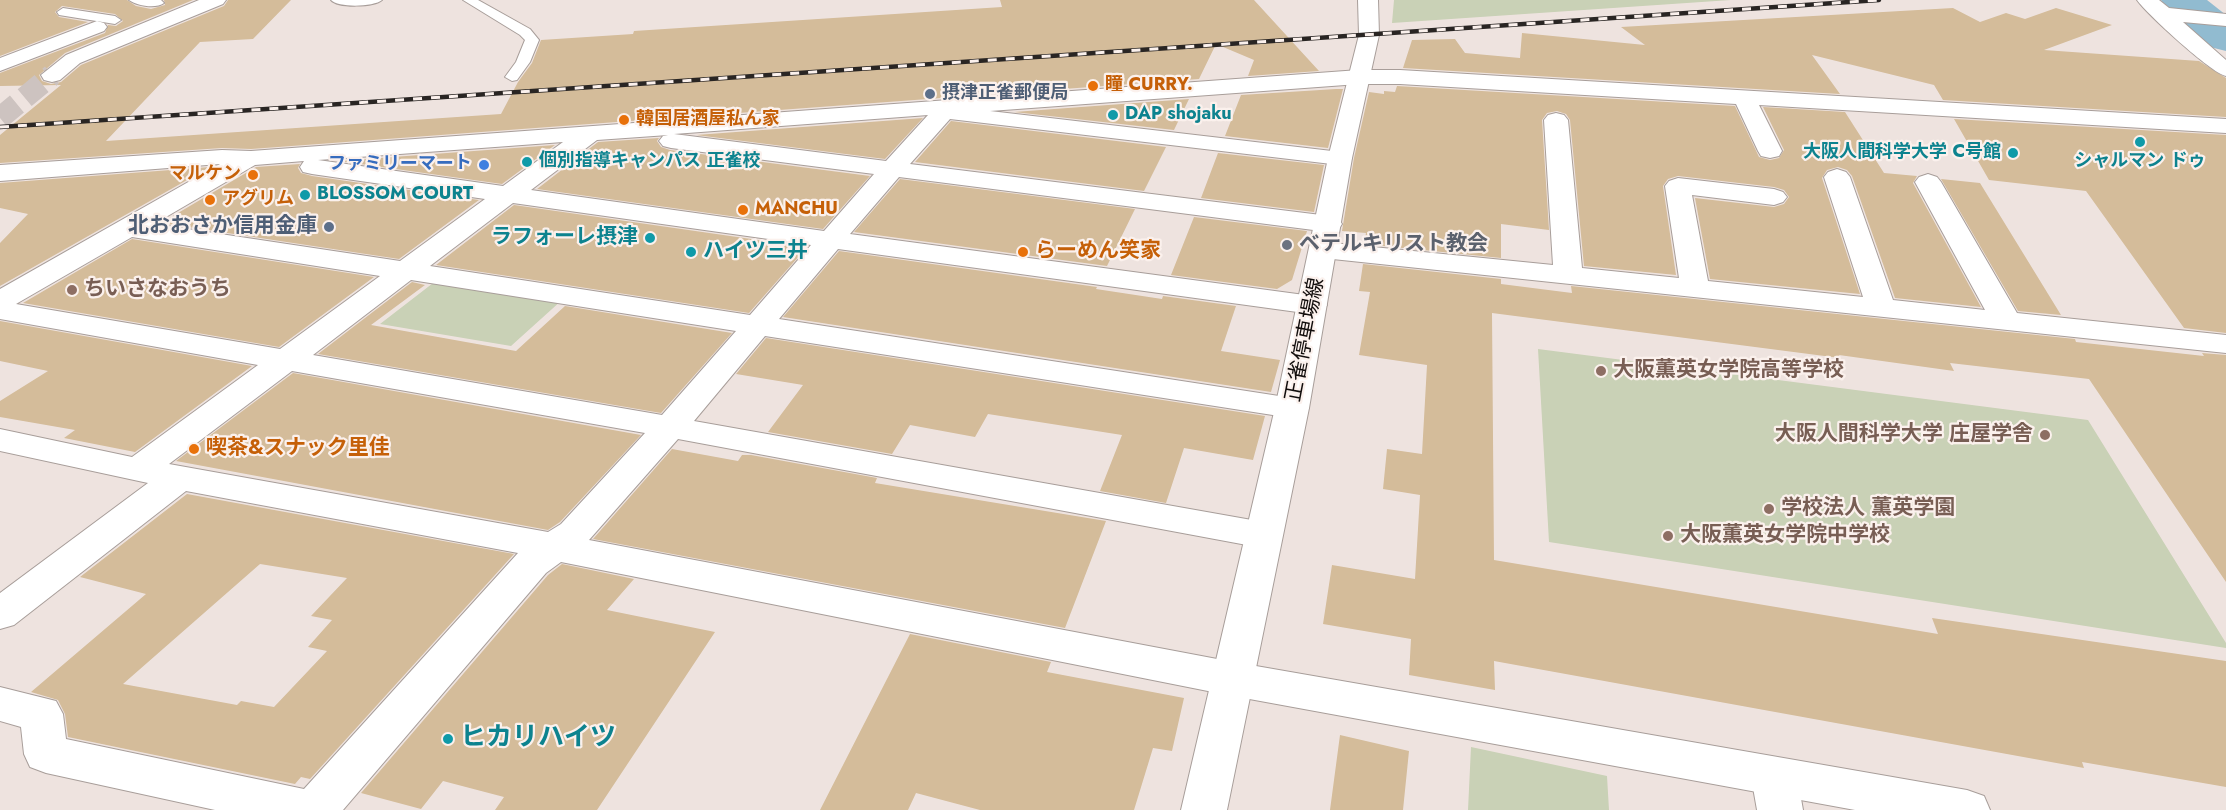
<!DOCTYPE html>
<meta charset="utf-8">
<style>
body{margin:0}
canvas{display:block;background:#eee3df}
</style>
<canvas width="2226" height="810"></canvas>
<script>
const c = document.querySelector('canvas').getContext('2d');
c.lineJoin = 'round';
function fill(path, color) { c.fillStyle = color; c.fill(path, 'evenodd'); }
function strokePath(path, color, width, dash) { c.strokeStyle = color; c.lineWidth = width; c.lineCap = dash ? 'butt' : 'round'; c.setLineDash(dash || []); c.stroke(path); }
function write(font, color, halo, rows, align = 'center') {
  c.font = font + ' Jost,"Noto Sans JP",sans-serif'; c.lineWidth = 4.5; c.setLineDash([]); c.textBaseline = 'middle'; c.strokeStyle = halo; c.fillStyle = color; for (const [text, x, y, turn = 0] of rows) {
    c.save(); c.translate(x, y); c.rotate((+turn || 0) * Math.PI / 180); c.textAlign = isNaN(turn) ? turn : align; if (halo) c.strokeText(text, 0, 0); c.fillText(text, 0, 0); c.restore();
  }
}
fill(new Path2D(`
 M1394 0H1731L1392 23Z
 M437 280 562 300 511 346 380 324Z
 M1538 349 2088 420 2226 643V648L1549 542Z
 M1471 747 1607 776 1609 810H1468Z`), '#c9d1b6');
fill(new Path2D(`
 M2161 0H2207L2226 15V51L2210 47 2167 9Z`), '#91bbd0');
fill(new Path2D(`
 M0 0H127L136 6 151 9 165 5 164 0H193L65 53 39 75 42 81 51 84 61 82 81 65 224 6 228 0H291L253 39 200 42 106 141 501 114 518 82 532 63 541 40 633 34 634 31 1002 7 1000 0H1254L1319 71 1248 76 1254 60 1216 44 1199 79 251 149 222 148 0 163V135L61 85 0 86V73L105 33 108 25 116 26 123 21 115 14 62 6 55 12 59 17 88 22 0 56Z
 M1953 8 1980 22 2006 13 2025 19 2056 8 2112 25 2044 50 2199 61 2226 78V117L1943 100 1934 85 1812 55 1840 94 1403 68 1412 40 1455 39 1465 53 1520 58 1522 33 1645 45 1621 27Z
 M1397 86 1735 106 1759 157 1770 160 1779 158 1784 150 1763 107 1845 112 1884 173 1917 176 1913 183 1981 307 1895 298 1852 176 1847 170 1838 167 1827 170 1822 178 1860 294 1710 279 1695 198 1774 207 1784 204 1789 197 1784 190 1774 187 1678 176 1668 179 1663 186 1676 275 1584 266 1570 120 1566 114 1557 111 1547 113 1542 120 1549 230 1501 224V258L1364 244 1366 233 1342 231 1354 158 1369 92 1384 94V91L1395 92Z
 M1336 89H1343L1328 148 1225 136 1241 95Z
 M1189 99 1174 130 1014 112Z
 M923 118 885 159 696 135Z
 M1954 119 2226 135V333L2184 328 2086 191 1989 180Z
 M951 121 1166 147 1144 191 915 162Z
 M659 138 657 141 661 147 670 150 870 176 823 229 537 189 598 142Z
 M555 145 502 184 339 161Z
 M1218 153 1324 165 1314 212 1201 198Z
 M300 164 298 168 301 173 312 176 479 200 399 259 161 223 256 167Z
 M210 167 0 286V243L28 214 0 208V183Z
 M900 179 1135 209 1107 266 854 232Z
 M1941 179 1980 183 2061 315 2018 311Z
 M514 205 807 247 749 313 436 265Z
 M1194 217 1307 231 1292 280 1277 289 1171 275Z
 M132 239 374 277 279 347 23 303Z
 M839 251 1097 287 1096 289 1162 299 1163 296 1236 306 1221 351 1280 360 1271 392 783 317Z
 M1363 264 1501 279V284L1572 293 1571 286 2075 339 2076 342 2204 356 2202 353 2226 355V582L2089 379 1950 363 1954 371 1839 355 1840 358 1492 313 1494 560 1938 634 1932 618 2226 661V787L2082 762 2084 768 1494 661 1495 690 1409 675 1411 639 1323 624 1332 565 1415 579 1420 495 1383 489 1387 449 1422 454 1427 365 1359 355 1370 292 1359 291Z
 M412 282 425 285 371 325 516 351 565 306 732 333 661 413 318 354Z
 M0 321 252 366 135 452 64 438 75 430 0 417V401L48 371 0 361Z
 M766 338 1265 416 1253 460 1184 448 1166 503 1100 491 1122 435 988 414 975 437 910 425 892 454 768 432 803 385 736 374Z
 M293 373 641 435 560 522 548 530 176 461Z
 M672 449 738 461 742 455H751L877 478 875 483 1106 521 1065 628 593 539Z
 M187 494 514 554 310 779 301 777 295 784 68 737 65 714 58 700 31 692 146 594 80 577ZM260 564 347 578 311 616 332 620 308 647 327 651 274 707 241 701 237 705 123 684Z
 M562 564 634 579 607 610 715 632 597 810H495L504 797 443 781 421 809 361 793 548 575Z
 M910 634 1051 662 1047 672 1184 698 1172 751 1153 748 1134 810H980L916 793 908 810H820Z
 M1340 735 1409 751 1403 810H1330Z`), '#d4bc9a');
strokePath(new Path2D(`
 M0 118 52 75`), '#cdc3c0', 22, [22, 10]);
const service = new Path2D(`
 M129 0H161L164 3C156 9 137 6 129 0Z
 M331 0H382C374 7 338 8 331 0Z
 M463 0H478L530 29 539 40 530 62 517 80 512 81 505 77 516 62 525 40 520 35Z
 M63 8 115 16 121 20 115 24 59 15 57 12Z`);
const minor = new Path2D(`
 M199 0H226L223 4 80 63 60 80 52 82 44 80 41 75 66 55Z
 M2137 0H2159L2169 8 2226 14V26L2183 22 2226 60V76C2211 73 2147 14 2137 0Z
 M97 21 104 23 107 27 104 31 0 71V58Z
 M1359 70H1400L2226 119V133L1759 105 1782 151 1779 156 1770 158 1761 156 1758 151 1736 104 1400 84H1359L990 111 1349 153 1352 158 1349 163 1340 165 950 119 910 164 1329 216 1338 218 1342 224 1338 230 1329 232 899 177 850 234 1312 296 1322 299 1327 305 1322 311 1312 314 838 249 779 319 1292 398 1304 401 1309 408 1304 415 1292 418 765 336 694 421 1263 522 1276 526 1282 535 1276 544 1263 548 678 439 589 540 1233 662 1248 667 1254 679 1248 691 1233 696 561 562 546 573 343 810H215L46 773 30 767 24 754 21 727 0 721V687L56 701 63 714 66 739 304 789 518 553 186 491 14 625 0 629V593L148 483 0 451V429L132 457 258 365 0 319V289L220 164 0 181V165L222 150 251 151ZM928 115 886 161 674 134ZM668 135 663 136 659 141 663 146 671 148 874 174 824 231 531 190 597 140ZM563 142 503 186 318 160ZM304 161 300 167 303 172 312 174 485 199 400 261 154 224 255 165ZM513 203 811 245 750 315 430 266ZM132 237 380 276 280 349 16 304ZM411 280 736 331 662 415 313 355ZM292 371 645 433 561 524 548 532 169 464Z
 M1556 113 1564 115 1568 120 1582 268 1679 278 1665 186 1669 181 1678 178 1774 189 1783 192 1787 197 1783 202 1774 205 1692 195 1708 281 1863 297 1824 177 1828 172 1837 169 1846 172 1850 177 1893 300 1985 310 1915 182 1919 177 1928 174 1937 177 1941 182 2017 313 2226 335V353L1323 258 1313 256 1309 250 1313 244 1323 242 1553 265 1544 120 1548 115Z
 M1774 757 1790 762 1797 776 1803 810H1757L1751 776 1758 762Z`);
const tertiary = new Path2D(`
 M1233 662 1967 790 1984 796 1990 810H1855L1233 696 1218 691 1212 679 1218 667Z`);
const secondary = new Path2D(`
 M1358 0H1378L1379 35 1352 158 1309 408 1227 810H1181L1275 408 1328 158 1359 35Z`);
strokePath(service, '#a89e9a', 2);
strokePath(minor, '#a89e9a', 2);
strokePath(tertiary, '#a89e9a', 2);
strokePath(secondary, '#a89e9a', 2);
fill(service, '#fff');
fill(minor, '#fff');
fill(tertiary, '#fff');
fill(secondary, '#fff');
const rail = new Path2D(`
 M0 127 1879 0`);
strokePath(rail, '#292523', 4.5);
strokePath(rail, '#fbf1ed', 3, [9]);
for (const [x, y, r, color] of [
 [1093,86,6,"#e8710a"],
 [930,94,6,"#5c6f8a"],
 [1113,115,6,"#0f9aa8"],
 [624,120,6,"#e8710a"],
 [2140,142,6,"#0f9aa8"],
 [2013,153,6,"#0f9aa8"],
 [527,162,6,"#0f9aa8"],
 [484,165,6,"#3f7fe0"],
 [253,175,6,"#e8710a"],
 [305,195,6,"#0f9aa8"],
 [210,200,6,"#e8710a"],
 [743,210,6,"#e8710a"],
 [329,227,6,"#5c6f8a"],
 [650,238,6,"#0f9aa8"],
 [1287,245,6,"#6b7280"],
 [691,252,6,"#0f9aa8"],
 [1023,252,6,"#e8710a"],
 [72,290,6,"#8d6e63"],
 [1601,371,6,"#8d6e63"],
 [2045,435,6,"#8d6e63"],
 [194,449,6,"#e8710a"],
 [1769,509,6,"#8d6e63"],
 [1668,536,6,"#8d6e63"],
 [448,739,6,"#0f9aa8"]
]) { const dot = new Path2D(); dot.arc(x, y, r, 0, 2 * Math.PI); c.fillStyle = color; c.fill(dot); strokePath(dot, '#fbf1ed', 2); }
write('bold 18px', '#c56008', '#fbf1ed', [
 ["瞳 CURRY.",1105,86],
 ["韓国居酒屋私ん家",636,120],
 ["マルケン",241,175,"right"],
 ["アグリム",222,200],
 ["MANCHU",755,210]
], 'left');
write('bold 18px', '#4e5e75', '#fbf1ed', [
 ["摂津正雀郵便局",942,94]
], 'left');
write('bold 18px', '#0d838f', '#fbf1ed', [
 ["DAP shojaku",1125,115],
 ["大阪人間科学大学 C号館",2001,153,"right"],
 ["個別指導キャンパス 正雀校",539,162],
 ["シャルマン ドゥ",2140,162,"center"],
 ["BLOSSOM COURT",317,195]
], 'left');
write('bold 18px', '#366cbe', '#fbf1ed', [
 ["ファミリーマート",472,165]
], 'right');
write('bold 21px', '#4e5e75', '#fbf1ed', [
 ["北おおさか信用金庫",317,227]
], 'right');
write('bold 21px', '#0d838f', '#fbf1ed', [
 ["ラフォーレ摂津",638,238],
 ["ハイツ三井",703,252,"left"]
], 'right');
write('bold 21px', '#5b616d', '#fbf1ed', [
 ["ベテルキリスト教会",1299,245]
], 'left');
write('bold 21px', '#c56008', '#fbf1ed', [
 ["らーめん笑家",1035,252],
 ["喫茶&スナック里佳",206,449]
], 'left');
write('bold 21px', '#785e54', '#fbf1ed', [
 ["ちいさなおうち",84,290],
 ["大阪薫英女学院高等学校",1613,371],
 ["大阪人間科学大学 庄屋学舎",2033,435,"right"],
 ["学校法人 薫英学園",1781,509],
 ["大阪薫英女学院中学校",1680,536]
], 'left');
write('21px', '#120e0d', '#fbf1ed', [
 ["正雀停車場線",1306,340,-79]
]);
write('bold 26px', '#0d838f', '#fbf1ed', [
 ["ヒカリハイツ",460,739]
], 'left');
</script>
